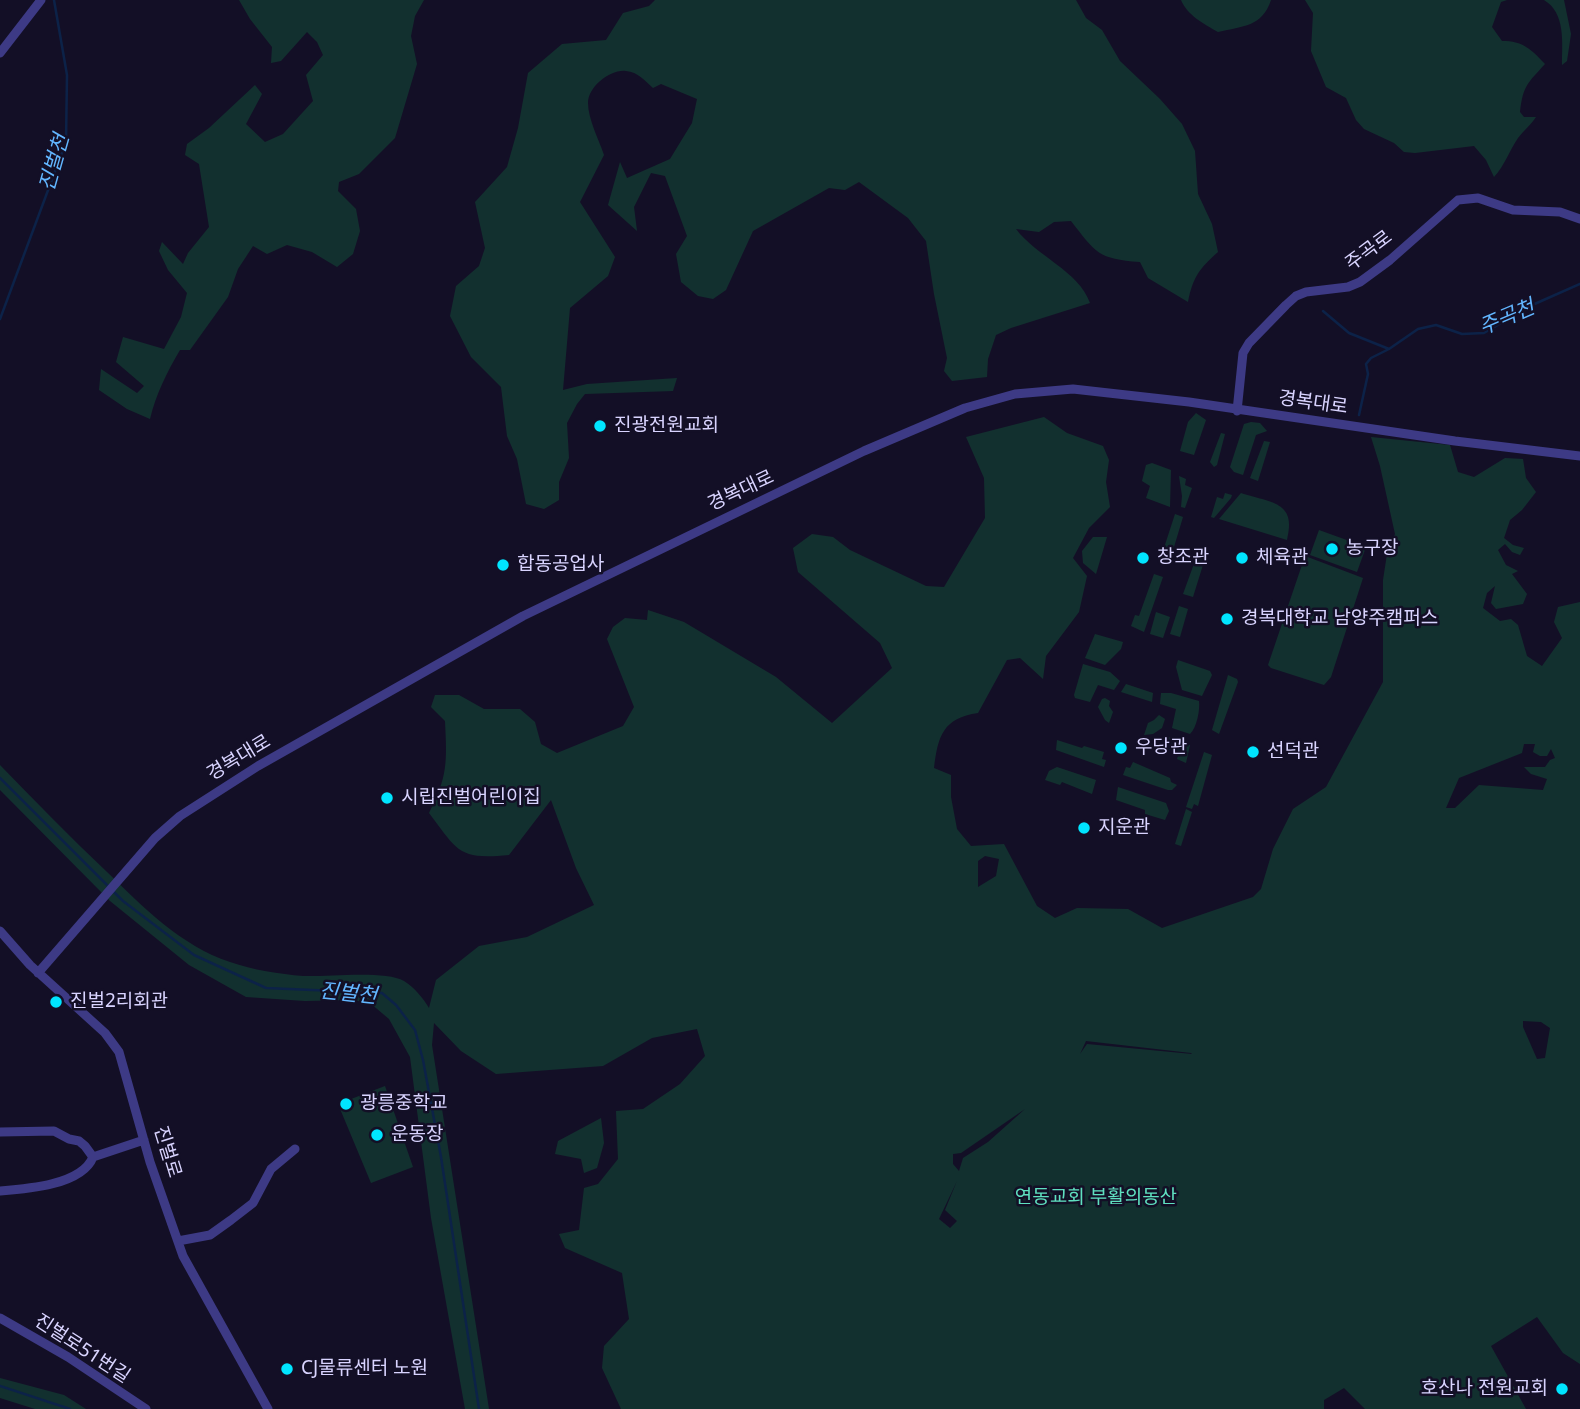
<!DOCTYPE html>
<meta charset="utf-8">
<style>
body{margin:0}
canvas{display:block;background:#130f26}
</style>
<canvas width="1580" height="1409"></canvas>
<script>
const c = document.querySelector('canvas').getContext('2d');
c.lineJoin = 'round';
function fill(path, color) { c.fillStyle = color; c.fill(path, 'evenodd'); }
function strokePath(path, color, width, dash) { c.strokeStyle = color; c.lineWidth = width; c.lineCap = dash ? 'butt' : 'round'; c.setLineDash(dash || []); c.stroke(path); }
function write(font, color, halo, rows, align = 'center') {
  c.font = font + ' "Noto Sans","Noto Sans KR",sans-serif'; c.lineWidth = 5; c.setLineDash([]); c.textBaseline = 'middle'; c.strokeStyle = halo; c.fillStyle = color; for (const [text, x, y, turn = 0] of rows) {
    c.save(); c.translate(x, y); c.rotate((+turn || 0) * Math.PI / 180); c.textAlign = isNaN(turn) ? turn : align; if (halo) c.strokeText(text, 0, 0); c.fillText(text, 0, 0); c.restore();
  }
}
fill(new Path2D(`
 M239 0H424L415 16 411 36 417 64 395 138 359 174 339 182 338 191 356 209 360 231 353 254 337 267 312 252 287 245 267 254 253 246 238 269 228 297 190 350H180C167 372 156 394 150 419L127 409 99 390 101 369 137 393 144 386 116 362 123 337 164 349 181 317 187 293 168 270 159 251 162 242 183 264 188 253 209 227 199 164 185 155 187 144 209 128 255 85 262 94 246 124 265 142 283 134 313 101 306 75 323 55 317 42 307 32 281 61 271 63 272 47 250 19Z
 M655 0H1076L1086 18 1102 30 1120 61 1160 99 1182 124 1195 151 1198 194 1212 224 1218 252C1199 269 1193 277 1188 302L1148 278 1140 262C1098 259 1096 253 1071 221L1054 222 1039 232 1016 229C1036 256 1079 271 1090 303L1011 328 996 335 988 359 987 377 952 381 944 371 947 358 934 294 926 241 908 218 859 182 845 190 829 188 753 231 726 290 713 299 698 296 681 282 676 254 687 236 665 176 651 173 634 207 637 231 608 205 620 162 627 178 670 159 692 123 697 99 661 84 653 88C645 81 638 72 626 71 610 69 588 87 588 103 588 119 599 140 604 155L580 202 615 257 608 276 570 308 563 390 587 384 677 378 673 391 585 394 577 404 567 423 569 458 559 482V500L544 509 526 504 517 459 507 436 501 387 471 357 450 316 456 286 479 266 485 248 475 202 507 167 518 128 528 73 562 44 606 40 623 13 649 6Z
 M1181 0H1271C1262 27 1243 26 1218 32 1204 24 1187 15 1181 0Z
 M1305 0H1507L1501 2 1492 27 1502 41C1523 41 1531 49 1545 64 1528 83 1523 85 1520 112L1524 117H1536C1531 125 1524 130 1518 138 1509 151 1505 165 1494 177L1486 160 1474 146 1415 153 1404 152 1394 143 1364 129 1356 120 1346 98 1326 87 1311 51 1313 13Z
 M1544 0H1564L1571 34 1567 61 1562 65C1562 43 1566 13 1544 0Z
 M1196 413 1206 420 1194 455 1180 451 1188 422Z
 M1044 417 1067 433 1103 446 1109 460 1106 482 1110 507 1089 528 1073 558 1087 576 1079 612 1046 656 1043 679 1020 658 1007 660 978 713C943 718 938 736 934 768L951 775V797L957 829 971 846 1004 844 1037 906 1055 918 1077 908 1128 909 1162 928 1253 897 1261 889 1273 849 1293 809 1326 787 1383 682V580L1387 554 1395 534 1380 466 1371 437 1450 445 1458 472 1474 477 1505 458 1523 459 1526 478 1536 492 1522 510 1510 520 1504 538 1513 545 1524 548 1520 555 1512 552 1505 544 1498 550 1506 565 1518 571 1512 574 1527 594 1523 604 1496 609 1491 603 1495 586 1487 593 1483 608 1500 621 1511 619 1518 625 1527 656 1542 666 1562 638 1554 622 1558 607 1580 602V1364L1563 1353 1537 1317 1491 1346 1526 1409H1365L1344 1388 1324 1400V1409H621L602 1368 604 1346 629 1319 622 1273 565 1248 559 1234 579 1230 584 1188 598 1184 618 1159 616 1111 643 1109 680 1084 705 1056 697 1029 652 1038 603 1066 496 1074 461 1051 434 1023 432 1045 489 1409H465L431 1218 410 1057 389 1019 370 1003 351 1000 305 1001 246 997 189 965 110 901 0 790V765C35 801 70 837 106 871 142 906 181 946 230 962 253 970 279 974 303 976 328 977 385 970 404 981 415 988 423 998 429 1008L436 980 479 946 527 937 594 905 576 868 551 800 509 855C458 860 458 851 429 813 448 776 447 762 445 721L431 707 435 695H459L484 709H520L535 722 541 744 557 753 623 726 634 707 607 639 613 627 625 618 647 620 648 610 684 622 776 677 832 723 892 668 880 643 798 572 793 548 812 534 833 537 850 550 926 586 944 587 985 518 984 478 966 437ZM1524 744H1535L1533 752 1540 756H1547L1551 749 1555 758 1550 760 1545 767H1524L1531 774 1547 779 1543 790 1479 785 1455 808H1446L1459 778 1522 753ZM985 856 999 859 996 876 978 887V861ZM1523 1021 1541 1022 1550 1028 1545 1058 1537 1059 1523 1027ZM1086 1041 1191 1053 1192 1054 1087 1044 1080 1054ZM1025 1109 988 1142 963 1158 959 1171 953 1164V1154L961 1153ZM957 1181 945 1210 957 1221 950 1228 939 1219Z
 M1251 422 1260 423 1267 431 1256 435 1243 475 1234 472 1230 467 1244 424Z
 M1221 433 1225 434 1217 465 1214 467 1210 462Z
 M1264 441 1270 442 1258 481 1250 478Z
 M1152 463 1171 470 1170 507 1146 498 1150 486 1142 481 1146 465Z
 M1179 476 1186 479 1185 485 1192 488 1185 508 1181 507 1182 496Z
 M1225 493 1232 495 1231 498 1214 518 1211 517 1217 497 1223 499Z
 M1241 493C1271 503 1297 501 1287 540L1219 519Z
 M1175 514 1183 517 1171 557 1162 554Z
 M1319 530 1366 547 1357 572 1310 555Z
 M1093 537H1107L1096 574 1083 563 1082 551Z
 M1199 550 1207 552 1193 597 1183 594Z
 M1305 556 1363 578 1331 677 1324 685 1271 668 1268 665Z
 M1154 574 1163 577 1144 632 1131 626 1135 615 1139 616Z
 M1179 606 1188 609 1180 637 1170 634Z
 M1156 612 1170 617 1163 638 1150 634Z
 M1095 634 1123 642 1121 649 1105 665 1085 658Z
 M1178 660 1210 671 1212 675 1202 696 1182 690 1176 667Z
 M1083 664 1110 672 1120 681 1114 690 1098 685 1090 702 1075 698 1074 695Z
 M1228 675 1237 679 1238 682 1219 734 1212 730Z
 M1126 684 1153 693 1152 702 1121 692Z
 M1161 693H1171L1199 701C1200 710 1197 727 1190 734L1172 728 1176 709 1160 704Z
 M1105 698 1110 701 1109 706 1113 712 1109 723 1105 720 1098 707 1102 699Z
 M1159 715 1165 719 1162 728 1153 734 1144 735 1148 723 1154 720Z
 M1166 736 1190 745 1186 763 1177 759 1179 753 1162 747 1160 751 1141 744 1142 742 1150 743Z
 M1057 740 1082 748 1084 746 1104 752 1102 759 1106 760 1104 767 1056 750Z
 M1204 752 1212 755 1198 806 1194 804 1192 809 1186 807Z
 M1133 762 1170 778 1171 782 1177 785 1172 790H1168L1123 775 1126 767 1130 768Z
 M1057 767 1096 780 1092 794 1062 782 1060 785 1045 780 1049 771Z
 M1118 787 1166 803 1169 811 1165 820 1145 814V810L1116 800Z
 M1186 809 1192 812 1181 846 1175 844Z
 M385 1086 413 1167 371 1183 338 1104Z
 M601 1118 604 1143 597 1168 584 1173 581 1159 555 1154 558 1141Z
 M0 1378 64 1395 86 1409H35L0 1398Z`), '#12302f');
strokePath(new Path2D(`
 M1323 311 1349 333 1389 349 1418 329 1436 325 1462 334 1484 333 1530 306 1580 284
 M0 319 66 142 67 75 54 0
 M1359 415 1368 374 1366 364 1371 358 1389 349
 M0 778 123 901 194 955 266 988 382 993 396 1005 415 1030 423 1060 441 1157 479 1409
 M0 1386 70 1409`), '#0c2248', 2.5);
strokePath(new Path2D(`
 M0 53 41 0
 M1237 411 1243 353 1249 343 1286 305 1296 296 1306 292 1348 287 1360 282 1390 260 1458 200 1478 198 1513 210 1560 212 1580 219
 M0 931 30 965 105 1033 119 1052 150 1162 183 1256 268 1409
 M38 973 155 838 180 816 258 766 523 616 864 451 965 408 1015 394 1073 389 1189 402 1455 441 1580 456
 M0 1132 54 1131 69 1139 79 1141 85 1146 93 1157
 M0 1191C27 1189 82 1185 93 1157L144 1140
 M178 1241 210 1235 231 1220 253 1203 271 1169 295 1149
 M0 1318 68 1357 146 1409`), '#3d3a85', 9);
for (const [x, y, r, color] of [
 [600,426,7,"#00e5ff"],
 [1332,549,7,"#00e5ff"],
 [1143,558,7,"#00e5ff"],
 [1242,558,7,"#00e5ff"],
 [503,565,7,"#00e5ff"],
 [1227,619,7,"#00e5ff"],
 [1121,748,7,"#00e5ff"],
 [1253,752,7,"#00e5ff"],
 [387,798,7,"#00e5ff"],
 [1084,828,7,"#00e5ff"],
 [56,1002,7,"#00e5ff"],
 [346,1104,7,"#00e5ff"],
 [377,1135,7,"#00e5ff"],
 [287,1369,7,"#00e5ff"],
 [1562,1389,7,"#00e5ff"]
]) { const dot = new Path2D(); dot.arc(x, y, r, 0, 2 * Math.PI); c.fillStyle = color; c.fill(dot); strokePath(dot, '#130f26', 2.5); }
write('19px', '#d9d4ff', '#130f26', [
 ["주곡로",1369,251,-37],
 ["경복대로",1313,403,8],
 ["경복대로",741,491,-25],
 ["경복대로",239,758,-31],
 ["진벌로",167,1152,73],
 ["진벌로51번길",82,1349,33]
]);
write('19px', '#d9d4ff', '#130f26', [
 ["진광전원교회",614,426],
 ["농구장",1346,549],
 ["창조관",1157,558],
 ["체육관",1256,558],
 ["합동공업사",517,565],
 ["경복대학교 남양주캠퍼스",1241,619],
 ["우당관",1135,748],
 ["선덕관",1267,752],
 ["시립진벌어린이집",401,798],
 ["지운관",1098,828],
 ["진벌2리회관",70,1002],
 ["광릉중학교",360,1104],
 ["운동장",391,1135],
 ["CJ물류센터 노원",301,1369],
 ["호산나 전원교회",1548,1389,"right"]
], 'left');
write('19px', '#5fe0c0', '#130f26', [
 ["연동교회 부활의동산",1096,1198]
]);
write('italic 21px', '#62b6ff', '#130f26', [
 ["진벌천",55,163,-74],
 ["주곡천",1507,318,-23],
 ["진벌천",348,994,6]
]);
</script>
